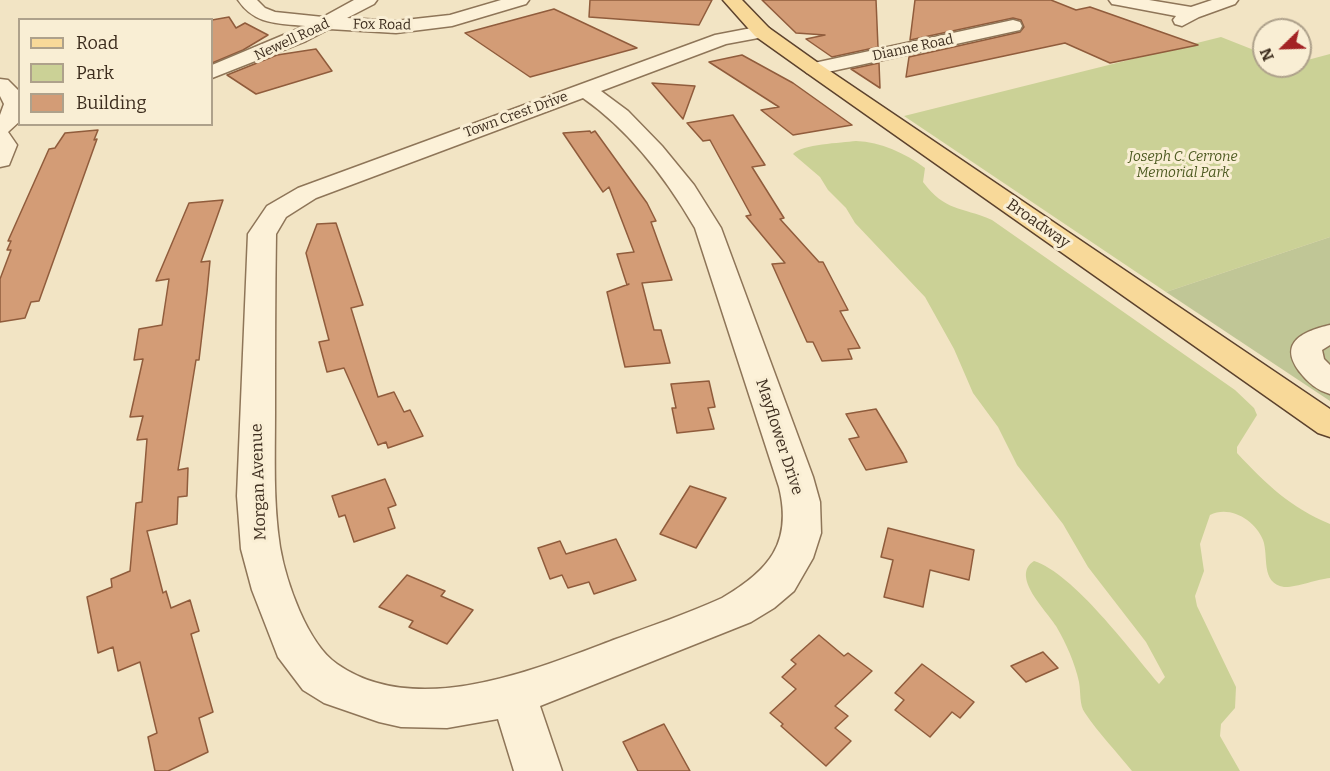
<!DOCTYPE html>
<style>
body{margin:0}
#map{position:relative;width:1330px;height:771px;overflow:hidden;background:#f2e4c4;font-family:Bitter,serif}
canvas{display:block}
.legend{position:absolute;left:18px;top:18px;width:195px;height:108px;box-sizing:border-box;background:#f9eed4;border:2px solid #aea18b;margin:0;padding:8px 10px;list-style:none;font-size:18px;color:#3d2d1e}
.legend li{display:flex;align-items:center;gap:12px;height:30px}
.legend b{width:30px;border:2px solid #aea18b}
.north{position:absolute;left:1252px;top:18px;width:60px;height:60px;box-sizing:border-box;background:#f9eed4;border:2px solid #aea18b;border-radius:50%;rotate:247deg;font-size:16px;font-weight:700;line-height:24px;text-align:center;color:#3d2d1e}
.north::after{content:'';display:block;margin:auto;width:21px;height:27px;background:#a32325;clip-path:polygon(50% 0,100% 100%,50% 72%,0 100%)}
</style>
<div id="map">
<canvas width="1330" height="771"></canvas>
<ul class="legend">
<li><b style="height:8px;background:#f8d999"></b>Road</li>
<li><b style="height:16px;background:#cbd196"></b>Park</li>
<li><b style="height:16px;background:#d39c76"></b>Building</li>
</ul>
<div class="north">N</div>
</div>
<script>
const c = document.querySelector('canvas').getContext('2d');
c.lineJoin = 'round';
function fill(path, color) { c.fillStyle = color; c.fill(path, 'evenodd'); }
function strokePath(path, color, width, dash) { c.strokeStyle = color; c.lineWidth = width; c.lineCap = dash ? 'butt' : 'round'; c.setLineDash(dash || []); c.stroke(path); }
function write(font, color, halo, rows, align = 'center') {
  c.font = font + ' Bitter,serif'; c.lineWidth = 6; c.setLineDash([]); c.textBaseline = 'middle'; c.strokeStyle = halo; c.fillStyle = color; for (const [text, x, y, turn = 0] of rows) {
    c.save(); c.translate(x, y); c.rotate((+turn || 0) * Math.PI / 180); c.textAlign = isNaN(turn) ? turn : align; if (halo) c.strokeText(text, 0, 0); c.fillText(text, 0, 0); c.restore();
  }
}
fill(new Path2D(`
 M1221 37 1264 54V66H1300V62L1330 54V237L1166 292 904 116Z
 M856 141C881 142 905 153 925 168L923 182C946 212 960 206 992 220L1235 390 1254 408 1257 415 1237 447V453C1267 485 1290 507 1330 524V578C1318 579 1294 588 1284 587 1260 583 1269 556 1263 540 1255 520 1230 505 1210 515L1200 544 1204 571 1195 596 1197 606 1236 687 1235 708 1221 724 1220 736 1240 771H1132C1117 752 1099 734 1085 713 1079 705 1081 692 1079 682 1075 663 1066 643 1056 626 1046 610 1010 576 1034 561 1073 573 1131 651 1159 684L1165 677 1146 642 1088 567 1063 524 1017 465 998 427 973 393 954 349 925 297 855 223 846 208 828 190 820 177 793 154C802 144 841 143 856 141Z`), '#cbd196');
fill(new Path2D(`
 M1330 237V401L1166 292Z`), '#c0c696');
const building = new Path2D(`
 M590 0H712L699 25 589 17Z
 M762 0H876L878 47 832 57 806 39 825 35 796 33Z
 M915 0H1051L1076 10 1090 7 1198 45 1110 63 1065 43 906 77 909 57 1020 32 1024 27 1021 20 1013 18 910 40Z
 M554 9 637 48 530 77 465 33Z
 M229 17 236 28 245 23 268 35 243 50 212 63V20Z
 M316 49 332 71 256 94 227 75 277 55Z
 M742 55 793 83 852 125 793 135 761 110 779 107 709 62Z
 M879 63 880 88 851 69Z
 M652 83 695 86 683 119Z
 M733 115 765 165 752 167 784 218 780 219 819 262H823L848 310 840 311 860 348 848 349 852 359 822 361 813 342H807L772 264 785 263 746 216 751 215 710 140 703 141 687 123Z
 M98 130 94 140 97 139 39 301 31 302 25 318 0 322V279L11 250H7L11 241H8L49 149 55 148 65 133Z
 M590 131 591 133 595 131 647 203 656 221 651 222 672 280 642 283 654 330H661L670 363 625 367 607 292 629 284 627 285 617 254 634 252 609 187 603 192 563 133Z
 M223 200 201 262 210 261 207 292 199 360H196L178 470 188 468 187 496 178 497 177 524 147 531 163 593 166 591 171 608 190 600 199 631 191 634 213 712 199 718 208 752 168 771H155L148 737 157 733 140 662 118 671 113 647 98 653 87 597 112 587 111 579 130 571 136 503 142 502 147 439 137 440 143 416 130 417 143 359 134 360 139 329 162 325 169 279 156 281 189 203Z
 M336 223 363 305 351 308 378 397 394 392 404 412 410 410 423 436 388 448 386 442 378 445 344 368 327 372 319 342 329 340 306 253 317 224Z
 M709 381 715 407 708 408 714 429 677 433 672 408H676L671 384Z
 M876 409 903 454 907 462 866 470 849 439 859 437 846 414Z
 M385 479 396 505 388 508 395 528 354 542 345 515 339 517 332 496Z
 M690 486 726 498 696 548 660 534Z
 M888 528 974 550 969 580 930 570 923 607 884 597 893 560 881 557Z
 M616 539 636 580 594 594 589 582 568 588 562 575 550 579 538 548 560 541 566 554Z
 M407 575 445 591 441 596 473 610 447 644 409 627 413 621 379 607Z
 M819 635 844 656 848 653 872 671 835 706 848 716 835 728 851 741 826 766 781 726 783 724 770 713 796 689 782 677 796 664 791 660Z
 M1043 652 1058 668 1026 682 1011 666Z
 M922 664 974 702 960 718 952 712 930 737 895 710 904 700 895 693Z
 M664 724 690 771H638L623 742Z`);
fill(building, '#d39c76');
strokePath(building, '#905c3c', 1.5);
const minor = new Path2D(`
 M238 0H257L265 8 275 12 323 17 354 0H377L374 4 347 18 396 21 450 15 501 0H529L526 4 452 26 396 33 329 29 306 41 212 78V65L305 26C277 23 255 25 238 0Z
 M1109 0H1149L1191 7 1212 0H1238L1235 4 1199 17 1182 26 1175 24 1173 20 1176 16 1118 5 1112 4Z
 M1013 20 1020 22 1022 26 1020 30 814 75 807 73 804 69 807 65 814 63Z
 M762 26 769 28 772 32 769 36 726 44 601 91 628 111 662 146 694 185 721 228 813 477 820 502 821 533 813 558 794 591 774 608 751 622 540 706 562 771H514L498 719 447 728 401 727 379 722 324 703 303 690 278 657 252 590 241 549 237 496 248 234 267 206 298 188 715 35ZM583 98C630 131 666 178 695 228L779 487C793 544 768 571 722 598 687 614 651 626 616 639 536 669 417 720 337 664 307 643 286 582 280 547 273 502 275 457 275 411 275 352 275 293 276 234L286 217 316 198Z
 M0 79 8 80 20 92V121L8 132 17 145 9 165 0 167V115L4 104 0 96Z
 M1330 325V345L1322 350 1324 359 1330 365V394C1317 390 1308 383 1299 371 1278 342 1304 331 1330 325Z`);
const major = new Path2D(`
 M723 0H742L769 28 821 65 1330 409V437L1318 433 807 73 755 36Z`);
strokePath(minor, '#8e7558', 3);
strokePath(major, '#5c422d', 3);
fill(minor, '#fcf1d8');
fill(major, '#f8d999');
write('14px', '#3d2d1e', '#f9eed4', [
 ["Fox Road",382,25,1],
 ["Newell Road",292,40,-25],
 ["Dianne Road",913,48,-12],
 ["Town Crest Drive",516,115,-20]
]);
write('italic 14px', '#4e5b22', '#f9eed4', [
 ["Joseph C. Cerrone",1183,157],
 ["Memorial Park",1183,173]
]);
write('16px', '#3d2d1e', '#f9eed4', [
 ["Broadway",1038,224,35],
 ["Mayflower Drive",779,437,72],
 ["Morgan Avenue",259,482,-92]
]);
</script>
